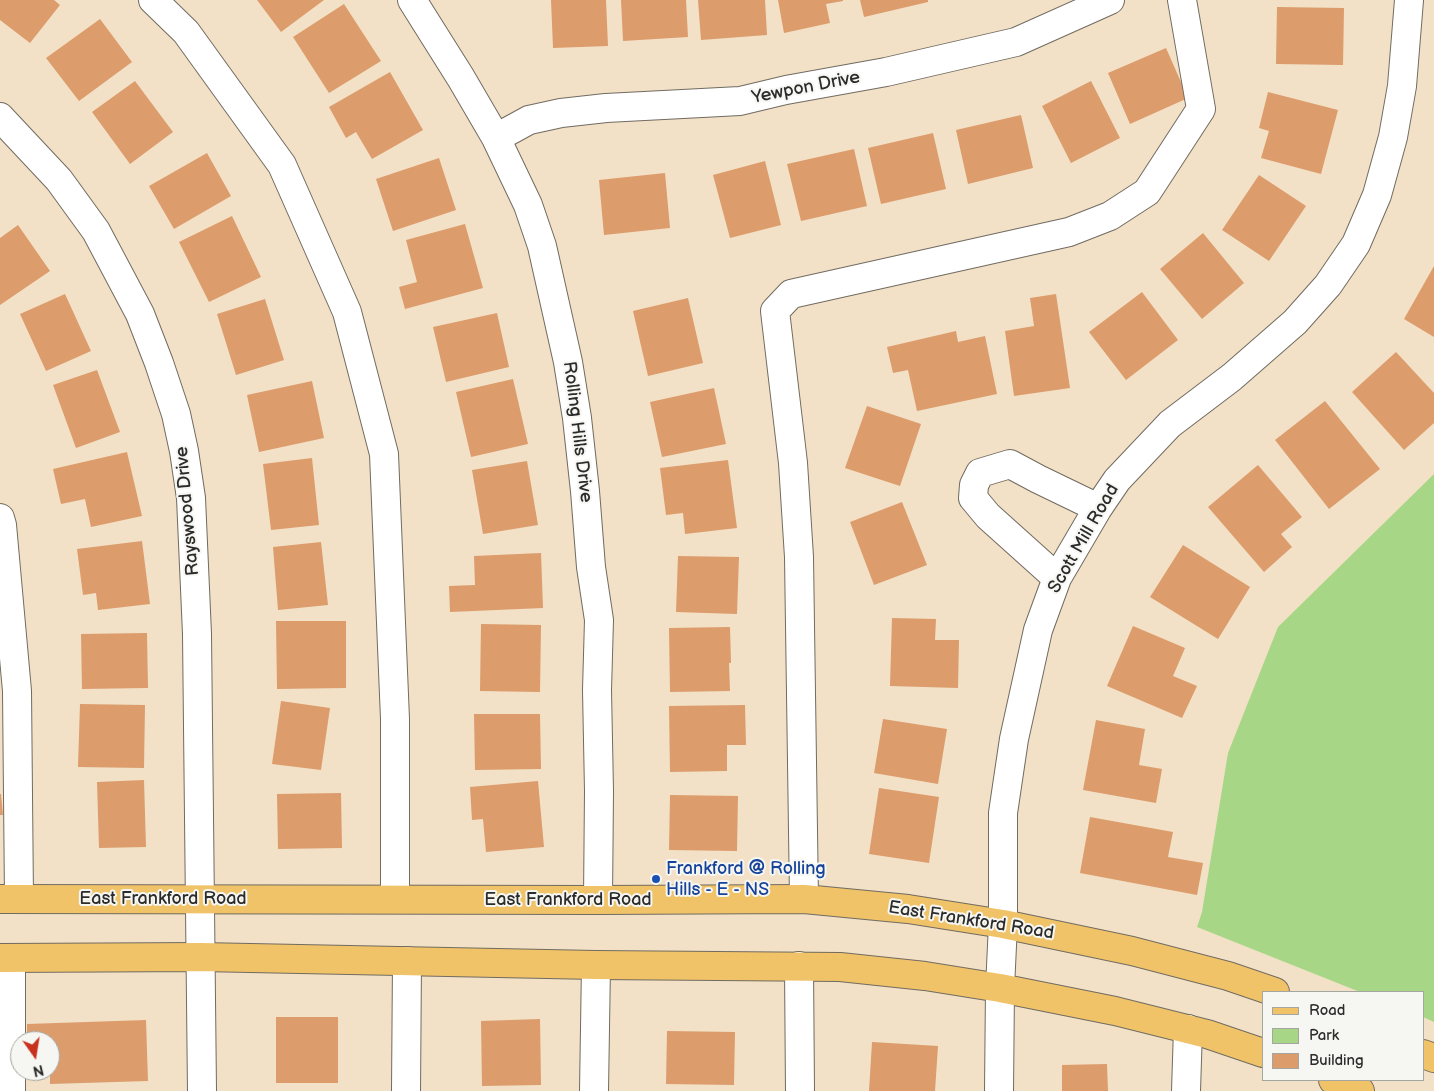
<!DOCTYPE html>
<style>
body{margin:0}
#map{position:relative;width:1434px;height:1091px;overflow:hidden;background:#f2e1c6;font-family:"Balsamiq Sans",sans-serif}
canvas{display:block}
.legend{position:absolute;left:1262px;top:991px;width:162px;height:90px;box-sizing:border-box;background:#f6f6f2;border:1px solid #a5a5a2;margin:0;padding:6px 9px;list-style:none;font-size:15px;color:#2b2b2b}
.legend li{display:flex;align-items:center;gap:10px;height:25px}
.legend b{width:25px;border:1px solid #a5a5a2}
.north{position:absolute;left:10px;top:1031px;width:50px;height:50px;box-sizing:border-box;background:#f6f6f2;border:1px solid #a5a5a2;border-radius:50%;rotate:167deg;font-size:14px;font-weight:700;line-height:20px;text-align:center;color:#2b2b2b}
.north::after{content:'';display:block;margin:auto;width:18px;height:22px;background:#c8321e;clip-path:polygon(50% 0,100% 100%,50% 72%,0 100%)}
</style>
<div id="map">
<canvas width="1434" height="1091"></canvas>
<ul class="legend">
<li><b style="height:6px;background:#f0c369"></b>Road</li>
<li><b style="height:14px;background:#a7d786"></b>Park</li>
<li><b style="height:14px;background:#dc9c6c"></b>Building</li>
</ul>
<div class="north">N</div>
</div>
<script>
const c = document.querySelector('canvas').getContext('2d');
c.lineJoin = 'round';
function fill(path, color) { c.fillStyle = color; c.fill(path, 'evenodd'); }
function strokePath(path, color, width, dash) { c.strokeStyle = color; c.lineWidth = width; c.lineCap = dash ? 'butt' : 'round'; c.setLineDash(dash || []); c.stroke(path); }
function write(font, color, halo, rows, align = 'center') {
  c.font = font + ' "Balsamiq Sans",sans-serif'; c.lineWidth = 4; c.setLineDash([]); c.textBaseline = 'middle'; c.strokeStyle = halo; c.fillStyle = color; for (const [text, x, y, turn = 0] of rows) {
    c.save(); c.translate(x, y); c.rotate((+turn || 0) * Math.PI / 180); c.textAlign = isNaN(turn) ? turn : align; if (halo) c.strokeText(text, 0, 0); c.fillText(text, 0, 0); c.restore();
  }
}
fill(new Path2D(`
 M1434 474V1022L1423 1017V992H1360L1197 927 1202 912 1228 753 1278 627Z`), '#a7d786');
fill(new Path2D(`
 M0 0H54L60 5 30 43 0 20Z
 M257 0H324L281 32Z
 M551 0H606L608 46 553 48Z
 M621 0H686L688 37 623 41Z
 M698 0H765L767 35 701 40Z
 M778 0H843V1L826 4 830 23 784 33Z
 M860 0H928V2L864 17Z
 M344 4 381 61 329 93 293 37Z
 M1277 7 1344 8 1343 65 1276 64Z
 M100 19 132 62 79 101 46 58Z
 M1166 48 1188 98 1130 124 1108 73Z
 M390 72 423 130 372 159 356 132 346 138 329 107Z
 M135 81 173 132 130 164 92 112Z
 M1091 81 1120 138 1071 163 1042 106Z
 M1268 92 1338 110 1321 174 1261 158 1269 131 1259 128Z
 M1021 115 1033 168 968 184 956 130Z
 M933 133 946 189 881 204 868 148Z
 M854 149 867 206 801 221 787 164Z
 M207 153 231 196 174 229 149 186Z
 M439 158 456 210 393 231 376 179Z
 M765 161 781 225 730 238 713 175Z
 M665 173 670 228 604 235 599 180Z
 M1259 175 1306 206 1269 261 1222 230Z
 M232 216 261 277 209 302 179 242Z
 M465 224 483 288 405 309 399 287 417 282 406 240Z
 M18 225 50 271 0 305V238Z
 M1203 233 1244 283 1202 319 1160 269Z
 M1434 266V337L1404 319Z
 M1142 292 1178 340 1126 380 1089 332Z
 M65 294 91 351 46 371 20 314Z
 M1056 294 1070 388 1014 396 1005 331 1034 326 1030 298Z
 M688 298 703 363 648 376 633 311Z
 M265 299 284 360 236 375 217 314Z
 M497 313 509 367 446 382 433 327Z
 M956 331 958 342 985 336 997 394 917 411 908 370 893 373 887 347Z
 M1396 352 1434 393V423L1404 450 1352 392Z
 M97 370 120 432 76 448 53 385Z
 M513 379 528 444 471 457 456 392Z
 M312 381 324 438 259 452 247 395Z
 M714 388 726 444 662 457 650 402Z
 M1325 401 1380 469 1329 509 1275 440Z
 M867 406 921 424 900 486 845 468Z
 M127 452 142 516 91 527 85 499 61 504 53 469Z
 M312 458 319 525 271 530 263 464Z
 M728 460 737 528 685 534 683 513 666 515 660 468Z
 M527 461 538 525 483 534 472 470Z
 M1258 465 1302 517 1281 534 1292 547 1264 572 1208 507Z
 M902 502 927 565 874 585 850 522Z
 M142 541 150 604 98 610 96 593 83 595 77 549Z
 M321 542 328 605 278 610 273 547Z
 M1183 545 1250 587 1218 639 1150 597Z
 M541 553 543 608 450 612 449 586 475 585 474 556Z
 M678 556 739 557 737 614 676 612Z
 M892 618 936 619 935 640H959L958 688 890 686Z
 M276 621H346V688L277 689Z
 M481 624 541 625 540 692 480 691Z
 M1133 626 1185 648 1173 676 1197 686 1182 718 1107 686Z
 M730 627 731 663H729L730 691 670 692 669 628Z
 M147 633 148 688 82 689 81 634Z
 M281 701 330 708 321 770 272 764Z
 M80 704 145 705 144 768 78 767Z
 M745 705 746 745H727V771L670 772 669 706Z
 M474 714H540L541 769 475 770Z
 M883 719 947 729 938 784 874 773Z
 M1096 720 1145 729 1139 765 1162 769 1156 803 1083 790Z
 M144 780 146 847 99 848 97 782Z
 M538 781 544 847 486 852 483 819 472 820 470 787Z
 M879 788 939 797 929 863 869 854Z
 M341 793 342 848 278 849 277 794Z
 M0 794H1L3 815H0Z
 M670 795 738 796 737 851 669 850Z
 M1090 817 1173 832 1168 857 1203 863 1197 895 1080 873Z
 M276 1017H338V1083H276Z
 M540 1019 541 1085 482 1086 481 1021Z
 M146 1020 148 1081 50 1084V1041H27V1024Z
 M667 1031 735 1032 734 1085 666 1084Z
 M872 1042 938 1046 935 1091H869Z
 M1107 1064 1108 1091H1062V1065Z`), '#dc9c6c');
const minor = new Path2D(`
 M153 0 186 32 282 165 347 312 384 454 395 719V899
 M412 0 461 78 496 138 528 205 542 246 568 362 577 418 585 491 591 567 599 620 597 690 599 791 598 900
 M0 117 59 180 96 231 140 314 159 363 176 414 184 451 191 498 197 634 202 1091
 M496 138 529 120 561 113 606 108 740 101 786 90 886 72 1016 42 1110 0
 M0 518 2 525 17 691 19 899
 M1057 578 988 516 973 498 974 485 980 473 1010 464 1038 479 1098 508
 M804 899 799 557 793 463 775 311 791 294 1069 232 1110 216 1147 192 1201 109 1182 0
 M799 966 800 1091
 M11 1091V958
 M406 1091 407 961
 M594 1091 596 965
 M999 1091 1000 988 1003 924V813L1014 739 1038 630 1057 578 1098 508 1117 480 1170 424 1232 377 1295 322 1328 285 1356 244 1377 195 1393 137 1402 86 1409 0
 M1186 1091 1188 1029`);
const major = new Path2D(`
 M0 899 598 900 804 899 908 909 1003 924 1132 951 1228 976 1275 992
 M0 958 201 957 596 965 840 967 925 976 1000 988 1115 1011 1207 1034 1263 1053
 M1423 1054 1434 1058
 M1333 1080 1360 1091`);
strokePath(minor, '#716b61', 30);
strokePath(major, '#716b61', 30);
strokePath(minor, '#fff', 28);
strokePath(major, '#f0c369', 28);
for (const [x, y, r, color] of [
 [656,879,5,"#1a4fb4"]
]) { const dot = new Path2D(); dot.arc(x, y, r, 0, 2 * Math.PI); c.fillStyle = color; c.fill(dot); strokePath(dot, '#f6f6f2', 2); }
write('18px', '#2b2b2b', '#f6f6f2', [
 ["Yewpon Drive",806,88,-11],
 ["Rolling Hills Drive",577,432,83],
 ["Rayswood Drive",188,511,-95],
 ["Scott Mill Road",1084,539,-60],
 ["East Frankford Road",163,899],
 ["East Frankford Road",568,900],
 ["East Frankford Road",971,921,9]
]);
write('18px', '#164399', '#f6f6f2', [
 ["Frankford @ Rolling",666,869],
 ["Hills - E - NS",666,890]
], 'left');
</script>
